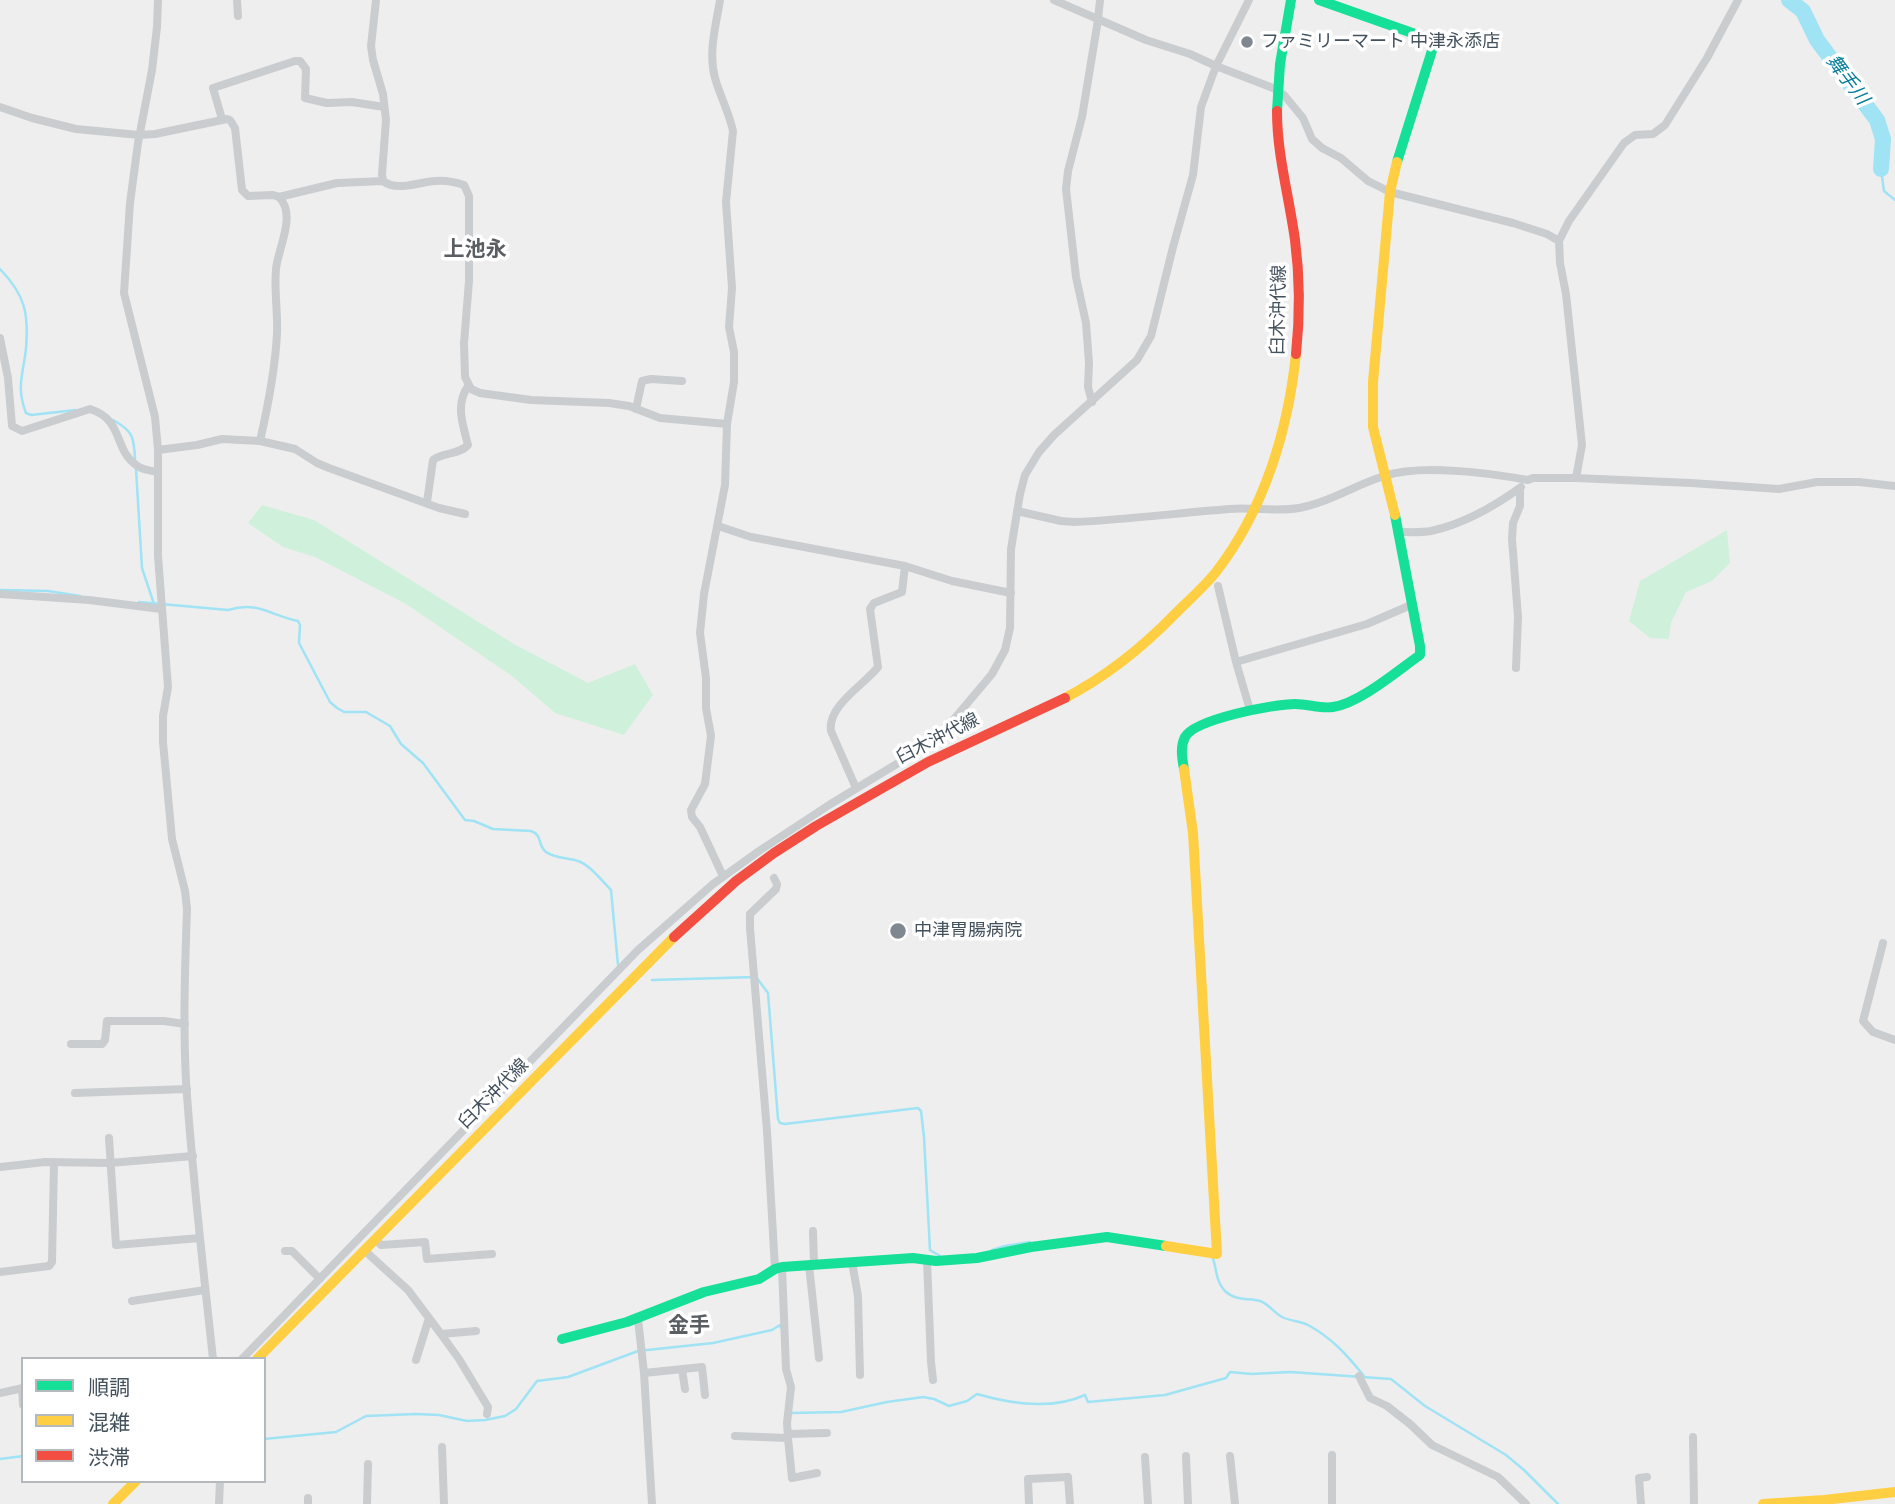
<!DOCTYPE html>
<meta charset="utf-8">
<style>
body{margin:0}
#map{position:relative;width:1895px;height:1504px;overflow:hidden;background:#efeeee;font-family:Arial,"Noto Sans JP",sans-serif}
canvas{display:block}
.legend{position:absolute;left:21px;top:1357px;width:245px;height:126px;box-sizing:border-box;background:#fff;border:2px solid #b4b9be;margin:0;padding:9px 12px;list-style:none;font-size:21px;color:#43515d}
.legend li{display:flex;align-items:center;gap:14px;height:35px}
.legend b{width:35px;border:2px solid #b4b9be}
</style>
<div id="map">
<canvas width="1895" height="1504"></canvas>
<ul class="legend">
<li><b style="height:9px;background:#16e098"></b>順調</li>
<li><b style="height:9px;background:#ffcf43"></b>混雑</li>
<li><b style="height:9px;background:#f24e42"></b>渋滞</li>
</ul>
</div>
<script>
const c = document.querySelector('canvas').getContext('2d');
c.lineJoin = 'round';
function fill(path, color) { c.fillStyle = color; c.fill(path, 'evenodd'); }
function strokePath(path, color, width, dash) { c.strokeStyle = color; c.lineWidth = width; c.lineCap = dash ? 'butt' : 'round'; c.setLineDash(dash || []); c.stroke(path); }
function write(font, color, halo, rows, align = 'center') {
  c.font = font + ' Arial,"Noto Sans JP",sans-serif'; c.lineWidth = 7; c.setLineDash([]); c.textBaseline = 'middle'; c.strokeStyle = halo; c.fillStyle = color; for (const [text, x, y, turn = 0] of rows) {
    c.save(); c.translate(x, y); c.rotate((+turn || 0) * Math.PI / 180); c.textAlign = isNaN(turn) ? turn : align; if (halo) c.strokeText(text, 0, 0); c.fillText(text, 0, 0); c.restore();
  }
}
fill(new Path2D(`
 M262 505 314 520 514 644 588 683 635 664 653 695 624 735 555 713 512 676 406 604 315 557 283 547 248 523Z
 M1727 530 1730 563 1712 581 1686 592 1671 623 1669 639 1650 638 1629 621 1640 581Z`), '#cff1db');
strokePath(new Path2D(`
 M1881 169 1884 191 1895 200
 M0 269C25 295 29 313 26 349 23 375 16 387 26 413L31 415 76 410
 M113 420C133 431 134 437 135 459
 M136 469 142 568 154 604
 M0 590 48 591 80 596
 M139 602 228 610C259 601 269 615 298 621L300 625 299 643 330 702 337 708 344 712H366L390 726 401 744 423 763 465 820 474 821 493 829 531 831C543 835 537 845 546 852 554 858 568 858 578 861 590 865 602 881 611 890L618 965
 M652 980 756 977 768 993 778 1119 780 1123 785 1124 918 1108 921 1111 924 1137 930 1250 940 1256
 M992 1250 1005 1246 1030 1242
 M1212 1256C1217 1267 1215 1281 1225 1291 1235 1301 1248 1298 1260 1301 1269 1304 1274 1313 1282 1317 1290 1321 1300 1321 1308 1325 1332 1338 1347 1355 1364 1376
 M792 1413 841 1412 887 1402 923 1397 934 1399 949 1406 967 1401 977 1394C1011 1404 1052 1410 1085 1395L1088 1402 1165 1395 1226 1378 1230 1372 1252 1374 1290 1372 1391 1379 1425 1406 1506 1455 1524 1470 1558 1504
 M264 1439 336 1432 366 1416 416 1414 439 1415 467 1421 485 1420 505 1416 516 1409 537 1381 568 1377 638 1351 713 1343 772 1330 780 1325 781 1328
 M0 1459 23 1456`), '#9fe3f4', 2.5);
strokePath(new Path2D(`
 M1789 0 1803 11 1817 40 1877 120 1883 139 1881 169`), '#9fe3f4', 16);
strokePath(new Path2D(`
 M158 0 157 27 152 70 138 143 130 203 124 293 155 417 158 450V556L168 687 163 716V742L172 839 185 891 187 909C185 966 183 1023 186 1081 192 1173 203 1266 213 1359
 M237 0 238 16
 M376 0 371 46 373 60 383 94 386 120 382 174 383 181C397 192 418 182 435 181 444 180 455 182 464 185L469 196V281L464 343 465 377 471 389 480 393 531 400 609 403 629 406 660 418 727 424
 M720 0C716 25 708 52 715 78 720 96 729 112 733 131L726 202 732 288 729 327 734 352V382L727 424 725 485 704 594 700 633 706 678V708L711 736 705 784 691 810 692 817 700 827 723 876
 M1054 0 1146 40 1190 54 1216 66 1273 88 1284 95 1303 118 1312 139 1322 148 1341 158 1368 181 1390 192 1513 223 1547 234 1559 241
 M0 107 32 118 76 129 139 135 155 134 227 119 230 120 235 128 242 190 248 196 273 195 279 197 337 183 383 181
 M222 119 213 88 295 61H300L306 69 305 98 327 103 352 102 384 107
 M0 338 8 378 12 426 22 431 90 409C124 420 113 448 136 465 142 470 151 471 158 472
 M1092 402 1088 387 1089 363 1086 323 1076 277 1066 189 1068 171 1082 117 1098 20 1100 0
 M636 409 642 381 651 379 682 381
 M260 441C268 406 275 371 277 334 278 313 274 291 276 269 278 248 297 215 279 197
 M158 450 197 445 222 439 260 441 295 449 317 463 329 468 439 508 465 514
 M1576 478 1582 445 1566 294 1560 263 1559 241 1569 221 1624 143 1635 135 1653 134 1665 125 1707 58 1738 0
 M427 502 433 460C443 452 459 455 468 445 463 425 455 405 468 386
 M1017 511 1061 521 1074 522C1126 520 1177 513 1229 509 1252 507 1276 512 1299 508 1328 503 1355 485 1384 476 1421 464 1489 473 1528 480L1533 478H1576L1691 483 1779 489 1817 482H1859L1895 486
 M718 526 751 537 905 566 952 581 1011 593
 M1397 532C1408 532 1420 533 1431 531 1463 524 1495 506 1521 487
 M1218 586 1236 662 1250 710
 M0 594 89 600 161 609
 M1236 662 1367 624 1411 605
 M1516 668 1518 617 1512 539 1513 523 1520 506V488
 M856 788 831 731C827 706 865 684 878 667L870 609 874 603 902 592 905 566
 M774 878 777 884 776 889 750 914V928L767 1131 775 1268
 M1883 943 1863 1021 1873 1032 1895 1040
 M71 1044H102L105 1040 107 1021H164L185 1024
 M75 1093 187 1089
 M109 1138 116 1245 200 1238
 M0 1167 45 1162 110 1163 193 1156
 M813 1231 814 1264
 M375 1239 381 1245 425 1242 427 1259 492 1254
 M364 1250 408 1290 441 1334 476 1331
 M285 1251H292L320 1279
 M927 1260 931 1362 933 1380
 M852 1262 858 1296 860 1375
 M809 1265 819 1358
 M0 1272 49 1266 52 1262 54 1162
 M132 1301 205 1290
 M638 1319 644 1373 652 1504
 M441 1334 459 1359 488 1407 487 1414
 M242 1359 638 950 713 884 759 851 829 805 928 745 944 731 992 674 1005 650 1010 628 1011 549 1020 494 1025 475 1039 452 1054 435 1137 360 1151 336 1173 247 1193 175 1201 107 1216 66 1249 0
 M416 1360 429 1318
 M682 1369 685 1389
 M644 1373 702 1367 705 1395
 M1359 1376 1370 1398 1387 1406 1410 1424 1432 1445 1498 1477 1526 1504
 M22 1388 23 1405
 M0 1393 23 1388
 M788 1434 827 1433
 M735 1436 788 1438 787 1423 791 1387 786 1369 782 1267
 M1693 1437 1694 1504
 M788 1438 792 1478 817 1473
 M442 1447 444 1504
 M1332 1455V1504
 M1186 1456 1188 1504
 M1230 1456 1235 1504
 M1145 1457 1148 1504
 M219 1504 220 1481
 M308 1504V1498
 M367 1504 368 1464
 M1029 1504 1028 1479 1068 1477 1070 1504
 M1641 1504 1639 1478 1647 1477`), '#c9cdcf', 8);
strokePath(new Path2D(`
 M1319 0 1435 41 1397 162
 M1277 111 1280 64 1291 0
 M1184 769C1182 758 1180 747 1185 737 1195 719 1274 704 1295 704 1308 704 1321 709 1333 707 1360 703 1397 671 1420 655V646L1395 515
 M562 1339 627 1322 704 1292 759 1279 775 1269 782 1267 913 1258 936 1261 977 1258 1031 1247 1107 1237 1166 1246`), '#16e098', 10);
strokePath(new Path2D(`
 M1395 515 1373 427V382L1390 192 1397 162
 M1065 698C1107 676 1143 647 1175 614 1189 600 1204 587 1216 572 1264 510 1288 431 1296 354
 M1166 1246 1217 1254 1193 833 1184 769
 M257 1359 674 937
 M113 1504 136 1481
 M1763 1504 1824 1500 1895 1492`), '#ffcf43', 10);
strokePath(new Path2D(`
 M1277 111C1277 155 1289 196 1295 240 1300 278 1300 316 1296 354
 M674 937 736 881 774 853 816 826 928 762 1065 698`), '#f24e42', 10);
for (const [x, y, r, color] of [
 [1247,42,7,"#7f8890"],
 [898,931,9,"#7f8890"]
]) { const dot = new Path2D(); dot.arc(x, y, r, 0, 2 * Math.PI); c.fillStyle = color; c.fill(dot); strokePath(dot, '#fff', 2.5); }
write('18px', '#43515d', '#fff', [
 ["ファミリーマート 中津永添店",1261,42],
 ["中津胃腸病院",914,931]
], 'left');
write('18px', '#43515d', '#fff', [
 ["臼木沖代線",1279,310,-89],
 ["臼木沖代線",938,739,-27],
 ["臼木沖代線",494,1094,-45]
]);
write('italic 19px', '#037d9b', '#fff', [
 ["舞手川",1847,80,53]
]);
write('bold 21px', '#595e63', '#fff', [
 ["上池永",475,250],
 ["金手",689,1326]
]);
</script>
